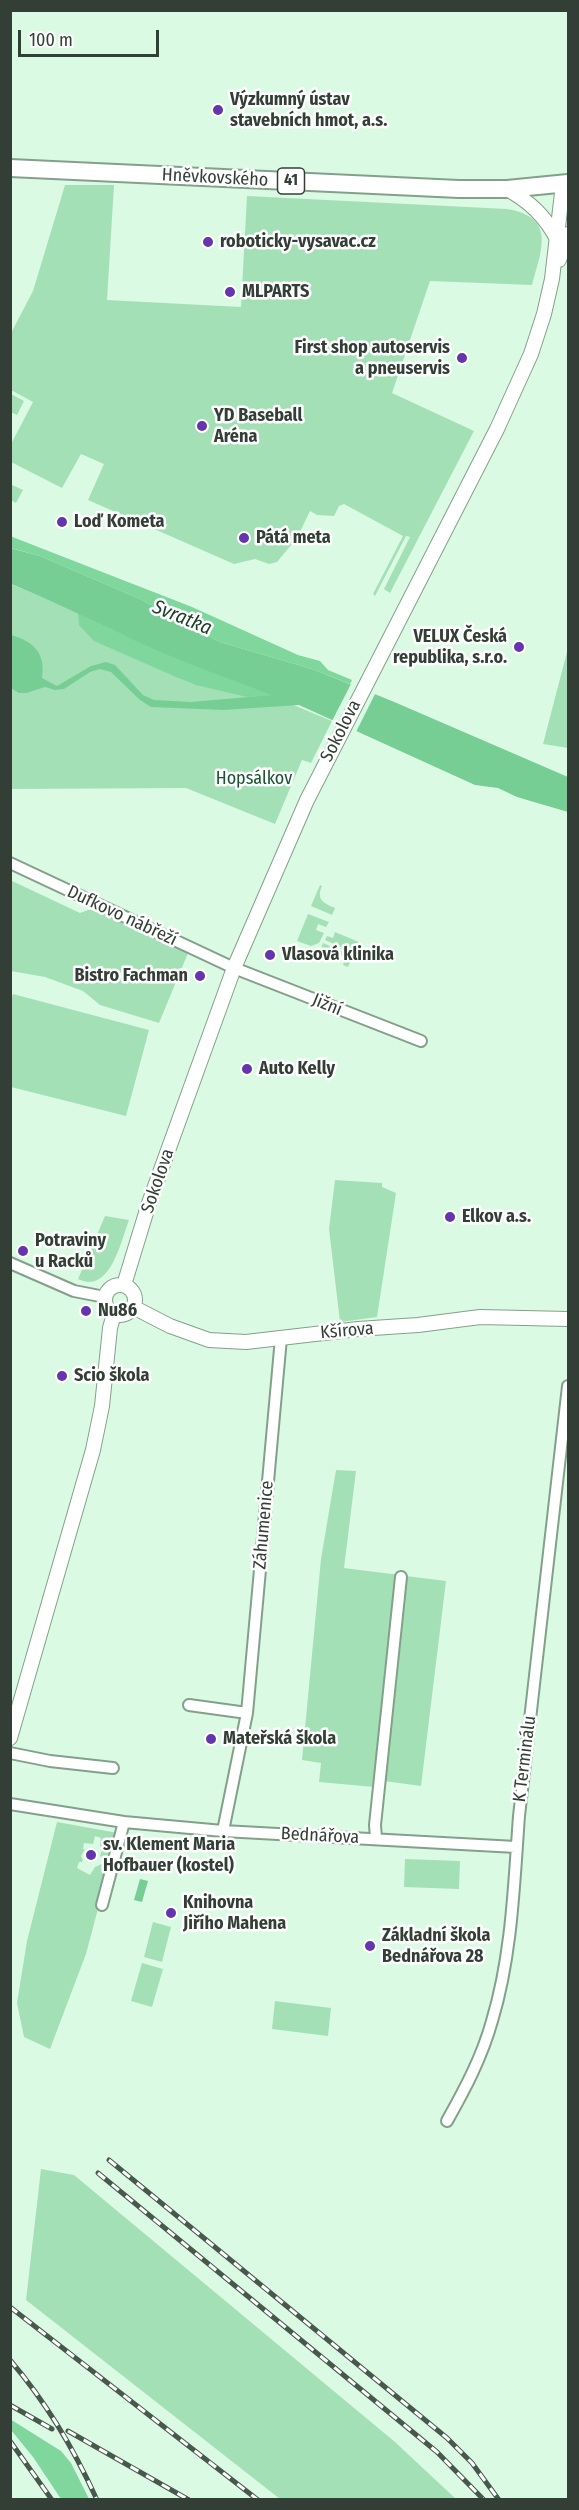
<!DOCTYPE html>
<meta charset="utf-8">
<style>
body{margin:0}
#map{position:relative;width:579px;height:2510px;overflow:hidden;background:#dbfae4;font-family:"Fira Sans Condensed",sans-serif}
canvas{display:block}
.frame{position:absolute;inset:0;border:12px solid #333f36;pointer-events:none}
.scale{position:absolute;left:18px;top:30px;width:141px;height:27px;box-sizing:border-box;border:3px solid #333f36;border-top:0;padding-left:8px;font-size:18px;line-height:21px;white-space:nowrap;color:#333f36;-webkit-text-stroke:4px #fefefe;paint-order:stroke}
</style>
<div id="map">
<canvas width="579" height="2510"></canvas>
<div class="frame"></div>
<div class="scale">100 m</div>
</div>
<script>
const c = document.querySelector('canvas').getContext('2d');
c.lineJoin = 'round';
function fill(path, color) { c.fillStyle = color; c.fill(path, 'evenodd'); }
function strokePath(path, color, width, dash) { c.strokeStyle = color; c.lineWidth = width; c.lineCap = dash ? 'butt' : 'round'; c.setLineDash(dash || []); c.stroke(path); }
function write(font, color, halo, rows, align = 'center') {
  c.font = font + ' "Fira Sans Condensed",sans-serif'; c.lineWidth = 5; c.setLineDash([]); c.textBaseline = 'middle'; c.strokeStyle = halo; c.fillStyle = color; for (const [text, x, y, turn = 0] of rows) {
    c.save(); c.translate(x, y); c.rotate((+turn || 0) * Math.PI / 180); c.textAlign = isNaN(turn) ? turn : align; if (halo) c.strokeText(text, 0, 0); c.fillText(text, 0, 0); c.restore();
  }
}
fill(new Path2D(`
 M65 185H114L107 300 241 307 247 196 507 209C556 217 542 249 532 285L430 281 392 393 474 431 390 593 384 589 410 537 406 536 375 596 373 594 403 536 344 504 339 506 334 516 317 515 310 511 297 538 277 562 269 564 255 559 234 564 88 500 104 464 81 454 62 488 11 462V444L33 402 11 390V333L33 291Z
 M11 394 24 401 17 415 11 412Z
 M10 484 23 490 16 503 11 500Z
 M10 584 66 606 119 633 332 721 311 763 302 760 275 824 186 788 11 789Z
 M568 648V748L543 744Z
 M10 880 80 913 91 909 188 953 159 1023 100 1005 83 991 45 977 11 971Z
 M320 885 322 886C316 899 323 903 335 908L332 915 311 906Z
 M308 914 329 922 326 927 318 924 316 930 324 933 319 943 311 946 297 941Z
 M335 932 359 942 354 953 325 940 327 936 333 938Z
 M323 943 353 956 348 967 343 965 345 957 326 948 322 954 319 953Z
 M13 994 149 1030 126 1116 11 1087 10 1002Z
 M335 1180 382 1183V1187L396 1193 377 1317 340 1322 329 1229Z
 M105 1216 129 1220C121 1241 110 1295 78 1279Z
 M336 1470 356 1471 344 1568 400 1575 374 1787 319 1782 321 1763 302 1760 321 1559Z
 M406 1576 446 1581 421 1786 384 1781Z
 M57 1822 118 1833 86 1954 50 2049 24 2037 17 2003 27 1941ZM95 1836 101 1838 100 1846 103 1847 100 1856 105 1860 104 1863 95 1867 90 1875 77 1868 79 1862H82L83 1860 81 1856 85 1849H83L84 1843 93 1844Z
 M405 1859 460 1861 459 1889 404 1887Z
 M153 1922 171 1927 162 1962 144 1957Z
 M142 1963 163 1969 152 2007 131 2001Z
 M275 2001 331 2008 328 2036 272 2029Z
 M41 2169 74 2175 395 2442 456 2499H280L26 2300Z`), '#a4e0b6');
fill(new Path2D(`
 M10 536 192 607 298 655 320 661 328 670 352 680 350 684 312 669 220 642 140 599 40 556 11 548Z
 M78 613C141 645 206 670 273 695L247 697 196 685 176 677 94 641 79 625Z
 M10 2419 61 2451 71 2463 89 2499H61L33 2457 11 2430Z`), '#80d79d');
fill(new Path2D(`
 M10 548 40 556 140 599 220 642 312 669 392 701 568 777V812L517 797 498 788 475 785 299 705 223 710 151 707 140 700 111 672 100 669 90 672 64 689 55 690 45 687 26 693H19L11 688V635C33 641 46 653 42 678L57 686 91 666 106 662 115 665 143 695 154 700 191 702 271 695C220 675 168 657 119 633 83 616 48 599 11 584Z
 M140 1879 148 1881 142 1902 134 1900Z`), '#77ce94');
fill(new Path2D(`
 M352 682 376 692 355 734 331 723Z`), '#dbfae4');
const minor = new Path2D(`
 M10 863 234 968 421 1041
 M10 1263 74 1291 105 1297
 M189 1705 247 1713
 M10 1753 50 1761 113 1768
 M10 1804 124 1822 223 1831 516 1847
 M223 1831 247 1713 281 1338
 M376 1838 375 1825 401 1577
 M102 1905 124 1822
 M447 2121C465 2089 482 2057 492 2021 512 1955 514 1884 519 1816L568 1386`);
const tertiary = new Path2D(`
 M507 189C530 202 545 216 557 239
 M559 260 568 234
 M105 1300a15 15 0 1 1 30 0a15 15 0 1 1-30 0Z
 M124 1285 149 1203 234 968 307 800 497 429 531 354 544 314 552 279 563 184
 M133 1307 170 1326 209 1340 246 1342 358 1329 418 1325 480 1317 568 1319
 M10 1738 93 1450 102 1406 110 1328 114 1314`);
const primary = new Path2D(`
 M10 168 459 189H507L568 183`);
strokePath(minor, '#83a08b', 14);
strokePath(tertiary, '#83a08b', 16);
strokePath(primary, '#83a08b', 20);
strokePath(minor, '#fff', 10);
strokePath(tertiary, '#fff', 14);
strokePath(primary, '#fff', 16);
const rail = new Path2D(`
 M109 2160 447 2438 472 2463 499 2500
 M98 2173 437 2452 484 2500
 M10 2307 258 2500
 M10 2360C46 2402 74 2449 97 2500
 M10 2405 52 2429
 M68 2431 189 2500
 M10 2441 52 2500`);
strokePath(rail, '#49584d', 5);
strokePath(rail, '#fefefe', 3, [9]);
for (const [x, y, r, color] of [
 [218,110,6,"#6435ad"],
 [208,242,6,"#6435ad"],
 [230,292,6,"#6435ad"],
 [462,358,6,"#6435ad"],
 [202,426,6,"#6435ad"],
 [62,522,6,"#6435ad"],
 [244,538,6,"#6435ad"],
 [519,647,6,"#6435ad"],
 [270,955,6,"#6435ad"],
 [200,976,6,"#6435ad"],
 [247,1069,6,"#6435ad"],
 [450,1217,6,"#6435ad"],
 [23,1251,6,"#6435ad"],
 [86,1311,6,"#6435ad"],
 [62,1376,6,"#6435ad"],
 [211,1739,6,"#6435ad"],
 [91,1855,6,"#6435ad"],
 [171,1913,6,"#6435ad"],
 [370,1946,6,"#6435ad"]
]) { const dot = new Path2D(); dot.arc(x, y, r, 0, 2 * Math.PI); c.fillStyle = color; c.fill(dot); strokePath(dot, '#fefefe', 2); }
for (const [x, y, w] of [
 [291,181,27]
]) { const box = new Path2D(); box.roundRect(x - w / 2, y - 13, w, 26, 4.5); c.fillStyle = '#fefefe'; c.fill(box); strokePath(box, '#333f36', 1.5); }
write('bold 16px', '#333f36', null, [
 ["41",291,181]
]);
write('bold 18px', '#333f36', '#fefefe', [
 ["Výzkumný ústav",230,100],
 ["stavebních hmot, a.s.",230,121],
 ["roboticky-vysavac.cz",220,242],
 ["MLPARTS",242,292],
 ["First shop autoservis",450,348,"right"],
 ["a pneuservis",450,369,"right"],
 ["YD Baseball",214,416],
 ["Aréna",214,437],
 ["Loď Kometa",74,522],
 ["Pátá meta",256,538],
 ["VELUX Česká",507,637,"right"],
 ["republika, s.r.o.",507,658,"right"],
 ["Vlasová klinika",282,955],
 ["Bistro Fachman",188,976,"right"],
 ["Auto Kelly",259,1069],
 ["Elkov a.s.",462,1217],
 ["Potraviny",35,1241],
 ["u Racků",35,1262],
 ["Nu86",98,1311],
 ["Scio škola",74,1376],
 ["Mateřská škola",223,1739],
 ["sv. Klement Maria",103,1845],
 ["Hofbauer (kostel)",103,1866],
 ["Knihovna",183,1903],
 ["Jiřího Mahena",183,1924],
 ["Základní škola",382,1936],
 ["Bednářova 28",382,1957]
], 'left');
write('18px', '#333f36', '#fefefe', [
 ["Hněvkovského",215,178,3],
 ["Sokolova",341,731,-63],
 ["Dufkovo nábřeží",122,916,25],
 ["Jižní",327,1005,22],
 ["Sokolova",158,1181,-71],
 ["Kšírova",347,1331,-5],
 ["Záhumenice",264,1525,-85],
 ["K Terminálu",525,1759,-83],
 ["Bednářova",320,1836,3]
]);
write('18px', '#155530', '#fefefe', [
 ["Hopsálkov",254,779]
]);
write('italic 20px', '#1a3f28', '#fefefe', [
 ["Svratka",182,618,22]
]);
</script>
